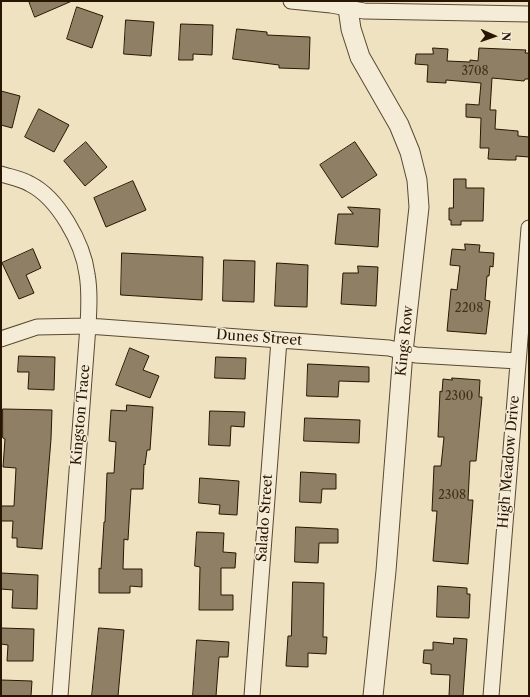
<!DOCTYPE html>
<style>
body{margin:0}
#map{position:relative;width:530px;height:697px;overflow:hidden;background:#efe2c1;font-family:"Libre Caslon Text",serif}
canvas{display:block}
.frame{position:absolute;inset:0;border:2px solid #281602;pointer-events:none}
.north{position:absolute;left:474px;top:16px;width:40px;height:40px;-webkit-text-stroke:3px #f5ecd7;paint-order:stroke;rotate:92deg;font-size:11px;font-weight:700;line-height:16px;text-align:center;color:#281602}
.north::after{content:'';display:block;margin:auto;width:14px;height:18px;background:#281602;clip-path:polygon(50% 0,100% 100%,50% 72%,0 100%)}
</style>
<div id="map">
<canvas width="530" height="697"></canvas>
<div class="frame"></div>
<div class="north">N</div>
</div>
<script>
const c = document.querySelector('canvas').getContext('2d');
c.lineJoin = 'round';
function fill(path, color) { c.fillStyle = color; c.fill(path, 'evenodd'); }
function strokePath(path, color, width, dash) { c.strokeStyle = color; c.lineWidth = width; c.lineCap = dash ? 'butt' : 'round'; c.setLineDash(dash || []); c.stroke(path); }
function write(font, color, halo, rows, align = 'center') {
  c.font = font + ' "Libre Caslon Text",serif'; c.lineWidth = 3; c.setLineDash([]); c.textBaseline = 'middle'; c.strokeStyle = halo; c.fillStyle = color; for (const [text, x, y, turn = 0] of rows) {
    c.save(); c.translate(x, y); c.rotate((+turn || 0) * Math.PI / 180); c.textAlign = isNaN(turn) ? turn : align; if (halo) c.strokeText(text, 0, 0); c.fillText(text, 0, 0); c.restore();
  }
}
const building = new Path2D(`
 M29 1H72L35 17Z
 M77 7 103 16 92 48 67 39Z
 M126 20 154 22 151 56 124 54Z
 M181 24 213 25 212 55 193 54V60H179Z
 M237 29 267 32V35L310 37 309 69 279 68V65L233 59Z
 M433 48 448 49 447 61 470 62V60L478 61 479 48 526 50 525 53H529V79H525L524 81 492 78 490 110H496L495 129 518 131V136L529 137V157L516 156V160H508L488 159 489 148H480L481 118 466 117V104L479 105 481 83 446 80V83L427 82 428 65 415 64 416 54H433Z
 M1 91 20 96 12 128 1 125Z
 M39 109 69 125 54 152 25 137Z
 M86 142 107 167 85 186 64 161Z
 M355 142 377 175 342 198 320 165Z
 M454 179H466V188H484L483 221H461V225H451V220H449V208H453Z
 M133 181 146 210 106 227 94 198Z
 M348 207 380 209 378 247 335 244 338 214H353Z
 M465 244 480 245 479 252 494 253 493 267 490 266 489 276H487L485 300 490 301 486 334 447 331 451 289 457 290 460 266 450 265 452 249 465 250Z
 M33 249 41 268 26 275 34 293 19 299 2 263Z
 M122 253 203 257 202 300 121 295Z
 M224 260 255 261 254 302 223 301Z
 M277 263 308 265 307 307 275 306Z
 M358 266 378 267 376 306 341 304 343 273H358Z
 M130 348 149 356 143 370 159 376 150 398 116 385Z
 M19 356 55 357 54 390 28 389 29 372H18Z
 M216 357 246 358 245 379 215 378Z
 M308 364 369 367V382L339 381 338 397 307 396Z
 M452 378 480 380 479 397H482L476 461H470L468 500H473L468 564 433 561 437 511H432L434 466H441L444 437H438L440 391 442 392 443 379 452 380Z
 M127 405 153 407 150 450H147L145 465 144 464 143 489H131L128 540 124 539 123 569H142V587L130 586V593H99V568L101 569 104 522H105L107 473H114L116 442 109 441 111 410 126 411Z
 M3 409 52 410 51 439 42 549 17 547V538H12L13 521H1V506H14L16 468 3 467 5 439 3 438Z
 M210 411 245 412 244 427 231 426 230 446 209 445Z
 M305 418 360 420 359 443 304 441Z
 M301 472 336 474V489H322L321 503 300 502Z
 M200 478 239 481 237 515 219 514 220 505 199 503Z
 M296 527 338 529V543H319L318 563 295 562Z
 M197 532 224 533 223 552 236 553 235 568H221V595H233V610H199L200 567 195 566Z
 M1 573 38 575 37 609 12 608 13 590 1 589Z
 M293 582 324 583 323 637H327L326 654 308 653V667L286 666 288 636H291Z
 M438 586 467 588V594H470L469 618 437 617Z
 M1 628 34 629 33 661H7L8 645 1 644Z
 M99 628 124 630 118 696H92Z
 M454 638 467 639 463 696H449L450 675 431 674V664L423 663 424 650H433V642L453 644Z
 M197 640 229 642 228 657H219L216 696H193Z
 M1 680 32 681 31 696H1Z`);
fill(building, '#8f8065');
strokePath(building, '#281602', 1);
const minor = new Path2D(`
 M291 1 331 5 364 11 529 14
 M1 174C10 177 22 179 30 184 58 198 83 243 87 274 90 291 89 308 88 326L60 696
 M1 339 37 327 88 326 389 348 416 355 518 361
 M252 696 279 340
 M491 696 529 228`);
const tertiary = new Path2D(`
 M347 1 351 29 360 57 399 125 410 152 417 180 419 207 403 352 386 571 373 696`);
strokePath(minor, '#5a4932', 17);
strokePath(tertiary, '#5a4932', 21);
strokePath(minor, '#f5ecd7', 15);
strokePath(tertiary, '#f5ecd7', 19);
write('12px', '#42301b', null, [
 ["3708",475,72],
 ["2208",469,309],
 ["2300",459,397],
 ["2308",452,496]
]);
write('14px', '#281602', '#f5ecd7', [
 ["Dunes Street",259,338,4],
 ["Kings Row",405,341,-84],
 ["Kingston Trace",81,415,-85],
 ["High Meadow Drive",509,462,-85],
 ["Salado Street",265,518,-86]
]);
</script>
